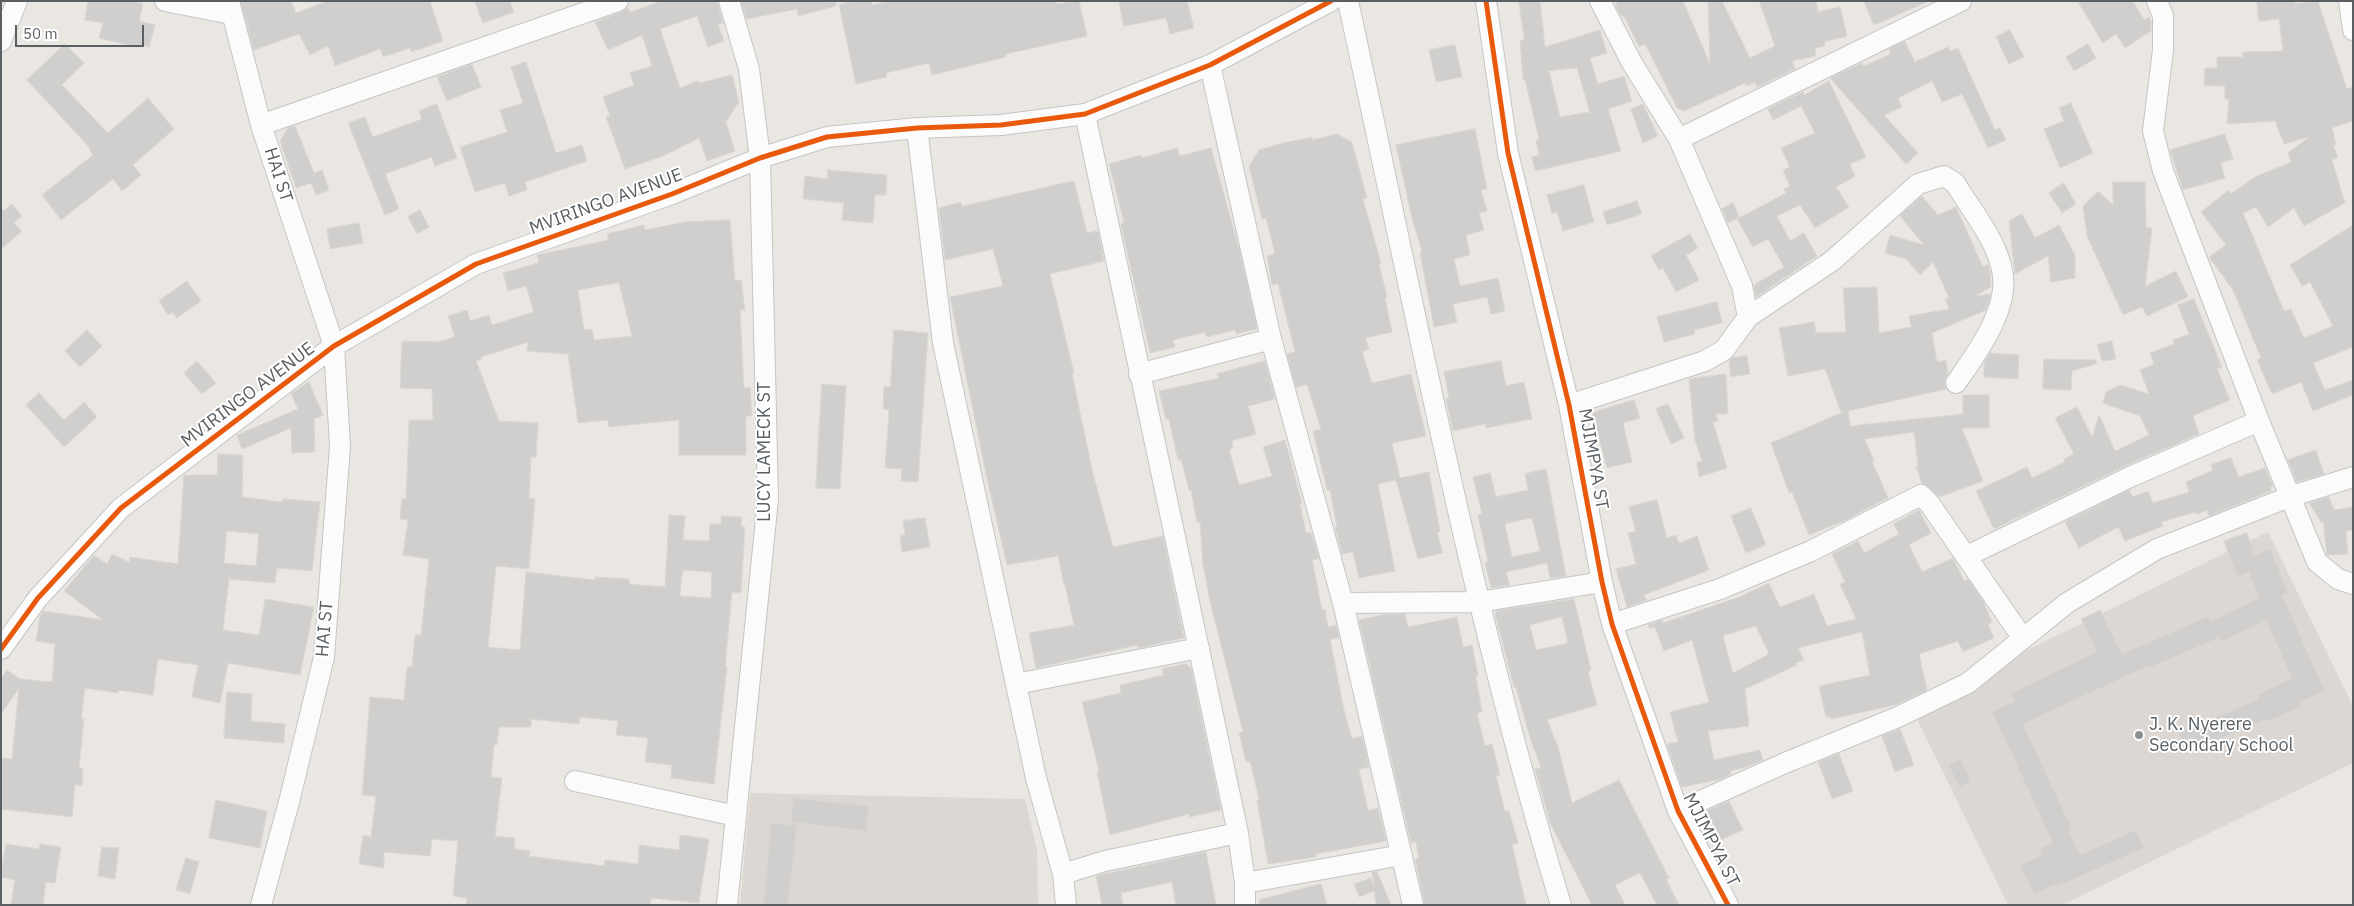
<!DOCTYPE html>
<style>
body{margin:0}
#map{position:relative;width:2354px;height:906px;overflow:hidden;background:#eae7e3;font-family:"IBM Plex Sans",sans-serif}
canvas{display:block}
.frame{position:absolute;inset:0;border:2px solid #595f63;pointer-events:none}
.scale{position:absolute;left:15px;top:25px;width:129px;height:22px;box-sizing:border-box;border:2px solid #595f63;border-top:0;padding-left:6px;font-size:15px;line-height:18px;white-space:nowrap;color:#595f63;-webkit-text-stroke:4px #fff;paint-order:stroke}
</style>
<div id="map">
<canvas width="2354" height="906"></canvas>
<div class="frame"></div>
<div class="scale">50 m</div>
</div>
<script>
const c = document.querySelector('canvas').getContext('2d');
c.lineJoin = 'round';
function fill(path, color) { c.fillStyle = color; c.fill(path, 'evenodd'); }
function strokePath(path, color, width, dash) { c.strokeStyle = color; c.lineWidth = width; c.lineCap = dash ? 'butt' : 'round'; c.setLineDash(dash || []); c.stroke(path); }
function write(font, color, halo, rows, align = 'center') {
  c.font = font + ' "IBM Plex Sans",sans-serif'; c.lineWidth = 4; c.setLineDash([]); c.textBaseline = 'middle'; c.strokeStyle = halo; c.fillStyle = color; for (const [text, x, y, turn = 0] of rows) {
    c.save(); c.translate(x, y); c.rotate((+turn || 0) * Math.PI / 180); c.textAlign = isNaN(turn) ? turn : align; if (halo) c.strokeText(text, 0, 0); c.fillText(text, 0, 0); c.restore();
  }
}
fill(new Path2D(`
 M2268 532 2353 706V763L2062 905H2008L1911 707Z
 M750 793 1025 799 1037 850 1038 905H740Z`), '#dcd7d2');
const building = new Path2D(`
 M88 1H131L143 4 139 21 155 25 149 47 136 44V47L99 38 103 23 85 20Z
 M241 1H291L296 13 328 1H430L443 41 411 52 410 48 383 57 380 49 335 66 328 46 310 55 299 34 254 50Z
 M475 1H510L514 12 483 23Z
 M662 1H717L723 23 718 24 724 41 708 47 697 16 660 29 680 88 698 81 700 83 732 75 739 102 726 122 735 151 707 161 699 138 663 156 625 169 606 117 610 116 603 97 634 85 630 73 652 66 642 35 608 50 595 22 622 12 628 8 630 12Z
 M741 1H836V6L798 16 797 9 747 19Z
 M854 1H871L872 5 891 1H1056L1057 4 1079 1 1087 36 1006 54V57L932 75 929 63 886 73 887 77 856 84 839 5Z
 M1119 1H1187L1194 28 1170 34 1166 18 1124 26Z
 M1519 1H1540L1545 47 1600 30 1607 53 1590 58 1598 84 1624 76 1632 101 1608 109 1621 151 1535 171 1532 157 1539 155 1536 140 1539 139 1525 80H1523L1520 41 1524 40ZM1577 68 1590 112 1560 117 1549 71Z
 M1616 1H1683L1710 64 1708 1H1722L1750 58 1775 46 1759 1H1816L1818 12 1840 7 1847 36 1824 42 1825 46 1815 48 1816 56 1792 61 1795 69 1757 87 1755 82 1746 86 1745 83 1684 111 1677 108 1645 44 1639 47 1624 16H1621L1617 8Z
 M1864 1H1929L1874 25Z
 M2078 1H2133L2144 20 2149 17 2151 21V31L2125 48 2116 34 2103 43Z
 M2257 1H2295V4L2318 1 2347 89 2353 87V121L2332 128 2336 145H2333L2338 158 2332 160 2345 203 2304 226 2294 208 2268 227 2256 207 2243 213 2284 311 2291 309 2304 338 2333 326 2310 282 2302 286 2290 265 2353 225V347L2313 363 2325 390 2353 380V395L2313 411 2301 382 2272 394 2257 360 2261 358 2233 290 2209 257 2226 245 2201 212 2229 190 2231 194 2255 177 2291 162 2288 153 2309 137 2284 144 2275 121 2227 124 2229 99H2225V86L2204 85 2205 68H2217V57H2243V52L2283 51 2279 19 2259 21Z
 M2010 30 2024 57 2009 64 1996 37Z
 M1905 42 1915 62 1948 47 1950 51 1958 48 1995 130 2000 128 2006 140 1988 148 1962 94 1942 102 1932 81 1898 98 1902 107 1884 115 1918 153 1906 164 1830 78 1862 63 1864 66 1891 54 1889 49Z
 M65 44 84 63 62 85 108 133 148 98 174 129 133 165 141 175 122 191 113 179 61 220 42 195 93 155 89 149 90 148 27 80Z
 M2088 44 2096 58 2074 71 2066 57Z
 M1455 45 1462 77 1436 82 1429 50Z
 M526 62 556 153 582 145 587 161 525 182 527 190 509 196 505 183 475 192 460 147 507 132 500 110 523 103 511 67Z
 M472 64 481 87 447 101 437 77Z
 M1829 81 1866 157 1850 164 1855 176 1836 187 1849 207 1815 228 1800 205 1777 216 1790 241 1804 233 1817 256 1756 297 1754 285 1784 267 1768 239 1753 247 1737 219 1786 193 1784 189 1790 186 1783 170 1790 167 1781 148 1815 133 1801 106 1773 120 1768 109 1803 92 1804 95Z
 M2071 103 2093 153 2060 168 2044 129 2064 121 2059 108Z
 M437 104 457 158 435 166 432 157 385 174 399 209 385 215 348 123 365 117 373 137 422 119 419 111Z
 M1643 104 1658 136 1643 143 1631 109Z
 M295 126 314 173 322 170 329 190 316 195 311 183 296 188 280 141 288 128Z
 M1475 129 1487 189 1481 190 1487 211 1479 213 1484 230 1466 235 1470 255 1454 259 1460 286 1498 278 1505 311 1491 314 1487 297 1453 304 1457 322 1434 327 1420 253 1422 252 1411 214 1396 145Z
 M1337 134 1352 142 1367 198 1363 199 1381 263 1379 264 1387 297 1385 298 1392 332 1365 338 1369 349 1362 352 1372 383 1411 374 1426 436 1392 443 1400 478 1429 472 1440 531 1437 532 1443 553 1418 559 1396 480 1378 484 1395 571 1359 578 1353 552 1342 554 1335 527H1337L1330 490H1327L1313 431 1321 429 1307 385 1296 387 1287 354 1295 352 1278 284 1272 285 1267 256 1275 254 1266 218 1262 219 1249 166 1259 150 1283 143 1312 137V140Z
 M2225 134 2233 159 2221 163 2225 178 2183 190 2170 150Z
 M1177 148 1180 156 1211 148 1240 252 1257 329 1236 334 1235 330 1207 337 1205 332 1173 340 1175 347 1150 353 1121 225 1124 222 1109 164 1141 155 1142 158Z
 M828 170 887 175 886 195H875L873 223 842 220 844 203 803 199 805 176 827 179Z
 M1074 181 1087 233 1098 231 1104 261 1050 274 1074 373H1072L1079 408 1093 474 1113 547 1163 536 1184 638 1138 648 1137 645 1036 668 1029 633 1074 625 1065 585H1064L1058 556 1007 565 986 474 950 297 1003 286 993 249 945 260 939 208 961 202 962 206Z
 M2113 182H2145L2146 227 2152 228 2145 286 2176 271 2188 297 2147 316 2142 307 2123 315 2087 236 2083 206 2098 191 2113 205Z
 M2064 183 2076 204 2062 213 2049 193Z
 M1584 185 1594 222 1563 231 1557 212 1552 214 1547 195Z
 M1922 196 1938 215 1956 207 1983 267 1988 264 1990 272 1991 287 1975 296 1990 294V297L1986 310 1932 333 1937 362 1946 360 1948 373 1944 382 1946 389 1848 411 1850 426 1963 414V395H1989V428H1962L1983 481 1940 497 1929 487 1922 483 1916 467H1918L1914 432 1865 439 1874 461H1872L1888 498 1844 521 1809 535 1792 492 1789 493 1771 443 1843 412H1841L1825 369 1788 376 1779 328 1814 322 1816 333 1846 332 1843 288 1877 287 1879 333 1911 327 1909 316 1949 309 1945 299 1949 298 1933 262 1920 275 1906 259 1885 253 1890 235 1924 245 1900 216Z
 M1637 201 1642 214 1607 225 1603 212Z
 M1733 203 1739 217 1728 223 1722 209Z
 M12 204 22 216 14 223 22 231 1 249V208L4 211Z
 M420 210 429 227 417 234 408 217Z
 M2022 214 2035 238 2059 225 2075 255V278L2051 282 2048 256 2015 274 2009 221Z
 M730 220 735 280H741L745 310H740L744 388 750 387 752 416H746V455H679V420L609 427 608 420 578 423 568 354 527 351 528 342 481 357 482 359 476 361 499 421 538 423 536 457H531L529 498 535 499 529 569 496 566 488 647 520 650 526 572 595 580V577L629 579V584L665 587 669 515 685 516 683 540 709 541 710 524H721V516L742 517 741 527H745L741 593 732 592 725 667H727L714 784 671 778 672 765 645 762 648 738 616 735 618 721 580 717 579 724 531 719V727H499L497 745H494L491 777 502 778 495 836 515 838 514 849 530 851 529 856 604 866 605 860 638 864 639 845 679 850 680 835 709 839 699 903 651 898 650 905H466L467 898 453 896 458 841 432 839 430 856 384 852V868L359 864 363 835 371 837 376 796 362 795 370 697 404 700 407 667H412L415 635H421L429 559 403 555 408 520 400 519 402 498 406 499 409 420H433L432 389 400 388 402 341 439 342 455 337 448 316 467 310 470 321 489 315 492 325 534 312 526 286 508 291 503 273 539 263 537 255 609 240 607 234 644 225 645 230 685 222ZM619 283 632 336 594 340 592 329 584 330 578 290ZM683 570 712 572 711 598 680 596Z
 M359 223 363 243 330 249 327 229Z
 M1690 234 1698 248 1686 255 1699 280 1676 292 1663 268 1659 270 1651 256Z
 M187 281 201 301 177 318 172 312 168 315 159 301Z
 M2194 299 2222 367 2217 369 2230 400 2193 416 2199 434 2125 466 1994 529 1976 491 2027 467 2032 478 2065 462 2064 459 2074 454 2055 418 2077 407 2092 437 2099 415 2115 451 2149 435 2140 416 2103 403 2106 392 2120 385 2149 394 2140 370 2154 364 2150 353 2174 344 2173 340 2189 334 2178 305Z
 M1717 302 1722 323 1694 330 1695 334 1664 342 1657 317Z
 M87 330 102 346 80 367 65 351Z
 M894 330 928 333 918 482 901 481 902 469 885 468 889 410 883 409 884 387H890Z
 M2112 341 2116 359 2102 361 2097 345Z
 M1990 353 2019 355 2018 379 1984 377V363Z
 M1747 356 1750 374 1731 377 1729 361 1732 358Z
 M2044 359 2096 360V364L2072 371 2071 390 2043 389Z
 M197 361 216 383 202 394 184 373Z
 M1265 361 1275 399 1248 406 1256 434 1232 441 1233 448 1229 449 1239 485 1272 476 1263 447 1285 440 1302 503 1300 504 1306 533 1311 532 1319 559 1312 560 1322 610H1325L1328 627 1336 625 1339 638 1330 639 1344 710 1352 739 1362 736 1369 767 1359 769 1368 811 1378 808 1386 841 1316 854V857L1268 864 1257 800 1259 799 1250 761 1246 762 1239 733 1243 732 1210 601 1203 564 1200 522H1197L1191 490H1189L1181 459 1178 460 1169 419 1166 420 1159 391 1219 378 1217 374Z
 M1501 361 1506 386 1524 382 1532 419 1486 428 1485 424 1453 431 1446 399 1449 398 1444 372Z
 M1726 374 1728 414H1716L1718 421 1713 422 1727 468 1699 477 1697 462 1702 461 1695 440 1689 379Z
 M309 382 323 415 314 419 315 452 292 453 291 428 242 449 237 435 298 409 291 394Z
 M822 384 846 386 840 489 816 488Z
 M39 393 64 420 84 402 97 417 64 447 26 405Z
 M1634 400 1640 418 1623 423 1632 462 1607 468 1592 413Z
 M1668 404 1684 438 1671 444 1656 409Z
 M2316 450 2324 474 2297 482 2288 460Z
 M218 454 243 455 242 497 282 502 283 499 320 502 312 571 277 568 275 583 229 579 223 630 259 635 265 599 314 607 300 675 228 663 220 703 192 697 198 665 158 659 153 695 118 690V693L85 688 81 719H84L79 768H83L82 786 75 785 72 817 1 809V758L12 759 19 688 1 714V679L7 670 20 679 52 682 55 644 36 641 40 616 43 611 103 620 64 591 94 555 107 564 112 554 129 562 130 557 178 564 184 475H217ZM227 531 259 534 256 566 224 563Z
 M2231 458 2239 477 2265 468 2273 486 2270 487 2271 491 2209 516 2207 510 2197 514 2196 512 2161 522 2163 526 2125 541 2118 527 2079 548 2065 522 2129 490 2133 497 2148 491 2153 503 2189 492 2186 482 2213 470 2211 465Z
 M1546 469 1566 576 1550 578 1547 563 1506 572 1510 585 1491 588 1485 563 1488 562 1478 515 1482 514 1473 477 1490 473 1496 497 1528 490 1525 474ZM1532 518 1540 551 1512 557 1505 524Z
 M2329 497 2334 510 2353 507V530L2346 531 2348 554 2327 555 2323 521 2321 522 2309 503Z
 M1657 500 1667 538 1676 535 1679 543 1697 536 1709 570 1644 595 1647 600 1627 607 1616 569 1636 564 1628 533 1636 531 1629 507Z
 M1751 508 1766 545 1746 553 1731 516Z
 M1919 510 1931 533 1909 545 1922 572 1953 558 1964 581 1968 579 1983 601 1992 622 1988 624 1994 638 1963 652 1958 641 1919 654 1927 690 1895 705 1831 719 1830 716 1826 717 1819 686 1870 675 1862 632 1798 648 1804 660 1796 663 1797 665 1745 689 1749 726 1708 731 1714 760 1760 750 1763 760 1746 767 1730 771 1731 774 1721 779 1682 787 1667 744 1678 742 1670 712 1709 702 1692 640 1664 651 1655 627 1649 628 1648 625 1662 620 1663 623 1745 595V594L1769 583 1780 607 1814 594 1827 626 1856 619 1840 584 1845 582 1832 554 1858 541 1864 553 1899 534 1894 524ZM1756 626 1769 654 1733 673 1723 636Z
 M925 518 930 547 902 552 900 536 905 535 903 521Z
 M2247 533 2254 555 2271 549 2288 593 2282 595 2325 691 2300 702 2302 706 2269 721 2268 719 2187 752 2179 733 2259 699 2257 695 2292 678 2266 621 2220 642 2218 638 2149 668 2148 666 2023 724 2072 829 2069 831 2080 855 2136 830 2144 848 2056 887 2055 884 2034 895 2020 865 2042 855 2039 849 2053 843 1992 712 2015 701 2011 693 2097 652 2081 619 2100 610 2122 654 2209 616 2211 621 2259 598 2249 572 2237 577 2224 541Z
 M1574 599 1591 670 1588 671 1597 705 1547 720 1558 747 1572 803 1619 780 1669 878 1666 879 1679 905H1657L1640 873 1615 885 1625 905H1592L1550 823 1535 769 1541 768 1530 738 1516 687H1514L1495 614 1496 611ZM1562 617 1568 643 1536 650 1530 625Z
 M1405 614 1408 627 1457 617 1463 647 1472 645 1478 675 1476 676 1482 712 1477 713 1485 746 1492 744 1500 775 1496 776 1505 812 1509 811 1518 843 1512 844 1526 905H1425L1415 859 1419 858 1416 842 1411 843 1359 620 1382 615Z
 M1186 664 1191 668 1221 810 1190 817 1189 814 1110 835 1097 772 1099 771 1082 702 1121 693 1120 685 1164 675 1162 669Z
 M227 692 252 694 251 721 285 724 284 743 224 738Z
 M1900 729 1914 765 1895 772 1882 736Z
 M1839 754 1853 791 1832 799 1818 762Z
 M1961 759 1971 782 1959 787 1948 764Z
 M794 798 869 806 866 831 791 822Z
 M216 800 267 811 260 848 209 838Z
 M1729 801 1743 830 1721 840 1707 811Z
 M771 823 797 825 788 905H764Z
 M6 844 39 849 40 844 61 847 55 883 46 882 43 905H11L15 880 1 877Z
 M102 847 119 848 115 879 98 876Z
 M1206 852 1216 905H1176L1172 882 1121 893 1123 905H1102L1096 876Z
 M186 858 199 862 190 894 176 890Z
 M1377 871 1391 905H1376L1374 891 1359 897 1354 884 1371 878 1374 886 1372 872Z
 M1321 884 1327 905H1260L1259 900Z`);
fill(building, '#d1cfcd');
strokePath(building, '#dad6d2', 1);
const minor = new Path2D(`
 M165 1 231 14
 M229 1 261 125 334 346 340 446 324 657 290 798 261 905
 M1348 1C1414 303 1471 609 1561 905
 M1486 1 1508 153 1569 405 1602 582 1612 624 1678 811 1728 905
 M2157 1 2163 16V50L2153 131 2163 171 2259 421 2317 562 2338 579 2353 584
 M2349 1 2353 30
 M1 41 17 1
 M1210 65 1271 339 1343 603 1413 905
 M1085 114 1238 833 1245 883V905
 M261 125 618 1
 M917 128 943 343 1036 778 1063 874 1066 905
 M1679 139 1961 1
 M1748 317 1832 261 1918 184 1944 176 1955 183C1971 210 1996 239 2002 270 2011 308 1976 354 1956 383
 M1139 374 1271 339
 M1569 405 1705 361 1724 350 1748 317 1742 286 1679 139 1632 63 1600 1
 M1967 556 2130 477 2259 421
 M1343 603 1479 602 1602 582
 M1612 624 1720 589 1811 551 1921 495 1929 503 2022 637
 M1 649 38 598 121 508 334 346 476 264 672 194 760 158 827 137 917 128 1001 125 1085 114 1210 65 1331 1
 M1016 684 1199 648
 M575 781 736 816
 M1678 811 1785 763 1898 717 1968 683 2067 603 2157 549 2289 497 2353 477
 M1063 874 1105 861 1238 833
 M1245 883 1402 855
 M727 905 768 499 760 158 749 69 729 1`);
strokePath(minor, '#c5c5c4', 22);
strokePath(minor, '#fcfbfb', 20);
strokePath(new Path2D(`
 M1486 1 1508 153 1569 405 1602 582 1612 624 1678 811 1728 905
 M1 649 38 598 121 508 334 346 476 264 672 194 760 158 827 137 917 128 1001 125 1085 114 1210 65 1331 1`), '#e8590c', 5);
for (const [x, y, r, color] of [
 [2139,735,5,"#8c8f90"]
]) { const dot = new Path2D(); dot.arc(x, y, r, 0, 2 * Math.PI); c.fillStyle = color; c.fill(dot); strokePath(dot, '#fff', 2); }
write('18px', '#595f63', '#fff', [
 ["HAI ST",278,175,72],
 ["MVIRINGO AVENUE",606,202,-20],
 ["MVIRINGO AVENUE",248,395,-37],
 ["LUCY LAMECK ST",765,452,-90],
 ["MJIMPYA ST",1593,459,80],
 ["HAI ST",325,629,-85],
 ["MJIMPYA ST",1711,840,63]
]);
write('18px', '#595f63', '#fff', [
 ["J. K. Nyerere",2149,725],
 ["Secondary School",2149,746]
], 'left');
</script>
